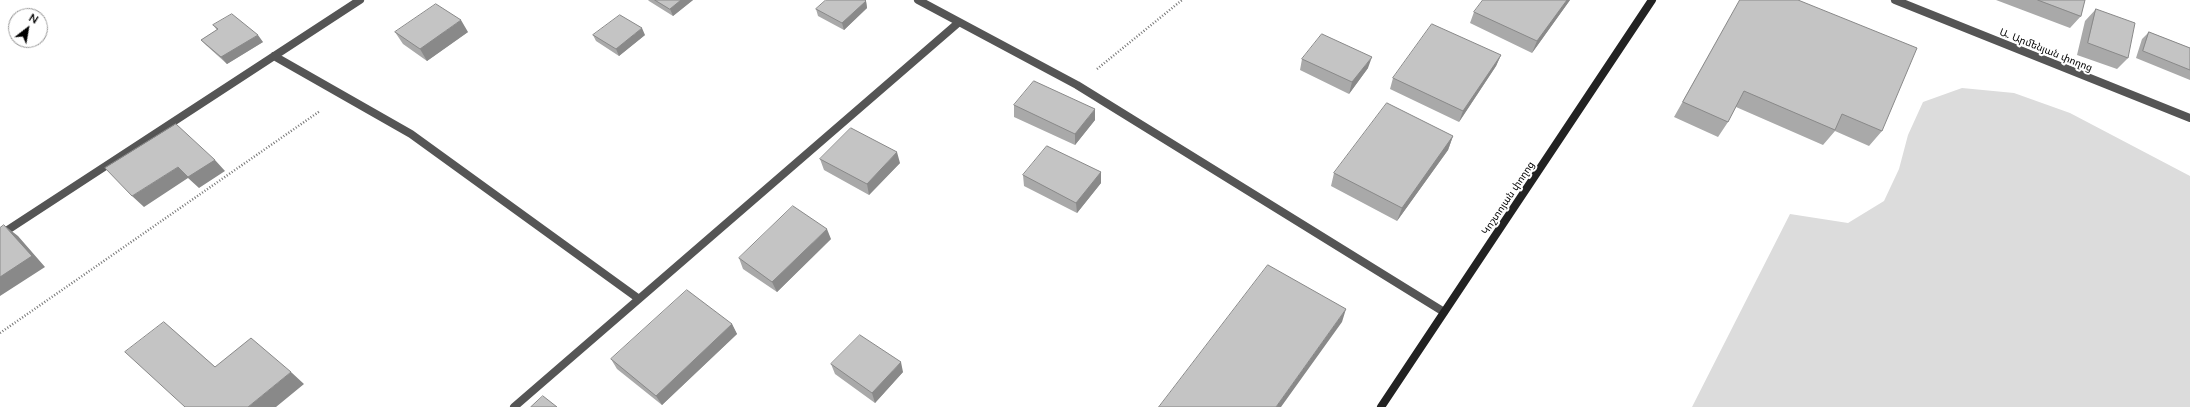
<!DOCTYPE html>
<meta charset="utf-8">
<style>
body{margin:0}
#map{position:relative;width:2190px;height:407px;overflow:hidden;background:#fff;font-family:Lato,sans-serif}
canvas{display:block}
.north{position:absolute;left:8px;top:8px;width:40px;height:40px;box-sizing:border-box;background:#fff;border:1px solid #999;border-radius:50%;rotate:31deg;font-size:11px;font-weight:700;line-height:16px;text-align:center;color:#000}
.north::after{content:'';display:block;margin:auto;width:14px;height:18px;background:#000;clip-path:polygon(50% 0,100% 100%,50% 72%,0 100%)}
</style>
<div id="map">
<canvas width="2190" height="407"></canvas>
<div class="north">N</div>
</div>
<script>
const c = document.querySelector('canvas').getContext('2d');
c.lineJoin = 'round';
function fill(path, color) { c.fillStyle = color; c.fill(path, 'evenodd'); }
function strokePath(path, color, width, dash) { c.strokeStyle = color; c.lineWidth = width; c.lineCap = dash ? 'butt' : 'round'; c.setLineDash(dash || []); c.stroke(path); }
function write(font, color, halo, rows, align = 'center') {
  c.font = font + ' Lato,"Noto Sans Armenian",sans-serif'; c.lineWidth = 4; c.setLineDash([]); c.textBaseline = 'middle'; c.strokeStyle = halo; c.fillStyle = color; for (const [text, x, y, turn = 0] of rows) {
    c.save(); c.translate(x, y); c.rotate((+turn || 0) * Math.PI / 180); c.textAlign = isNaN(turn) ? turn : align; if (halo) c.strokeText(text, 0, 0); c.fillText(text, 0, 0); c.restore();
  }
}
fill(new Path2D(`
 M1962 88 2014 93 2070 113 2190 176V407H1692L1790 214 1848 223 1884 201 1899 169 1908 135 1923 102Z`), '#dcdcdc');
strokePath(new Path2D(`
 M1097 69 1182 0
 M0 333 320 111`), '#777', 2.5, [1, 2]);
strokePath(new Path2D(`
 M274 56 411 134 639 299
 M0 235 360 0
 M514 407 958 23`), '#555', 8);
strokePath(new Path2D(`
 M918 0 1077 85 1444 312
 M1895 0 2190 118`), '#555', 8);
strokePath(new Path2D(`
 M1381 407 1652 0`), '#222', 8);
fill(new Path2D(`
 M648 0H693L673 16 649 1Z
 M1570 0 1532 53 1470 23 1474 12Z
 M1740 0H1798L1882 131 1869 146 1835 131 1823 145 1736 107 1728 122 1718 137 1674 117Z
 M1996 0H2084L2081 16 2070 28Z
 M866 1 867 8 844 30 818 16 816 9Z
 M2096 9 2128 58 2117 69 2077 55 2085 21Z
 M213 25 263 42 227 64 207 46 201 40 217 30Z
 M395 32H468L427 61 403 44Z
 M2149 32 2190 48V80L2136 58 2142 39Z
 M593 35H645L619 56 596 41Z
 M1501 55 1496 66 1459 122 1390 89 1393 78Z
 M1302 59 1368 68 1349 94 1300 70Z
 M1014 105 1095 120 1075 145 1014 117Z
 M1453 136 1448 150 1397 221 1331 186 1334 173Z
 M820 159 900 163 869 195 824 170Z
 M1101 172V183L1077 213 1024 186 1023 175Z
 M831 239 777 292 743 269 739 258Z
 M732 324 737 334 662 405 617 369 611 359Z
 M831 364 903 372 875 403 835 374Z`), '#a9a9a9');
fill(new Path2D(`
 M681 0H693L673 16 670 9Z
 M1567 0H1570L1532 53 1537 41Z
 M866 1 867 8 844 30 842 23Z
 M461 20 468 32 427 61 420 49Z
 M642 28 645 35 619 56 616 49Z
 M258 35 263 42 227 64 221 57Z
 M1501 55 1496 66 1459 122 1463 111Z
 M1372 57 1368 68 1349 94 1352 82Z
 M1095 109V120L1075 145V134Z
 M1453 136 1448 150 1397 221 1402 208Z
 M897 152 900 163 869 195 867 184Z
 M215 160 225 171 199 188 188 178 144 207 132 196 178 167Z
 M1101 172V183L1077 213 1076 203Z
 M4 225 18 236 45 267 0 296V277Z
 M827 229 831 239 777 292 772 282Z
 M1346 309 1342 322 1281 407H1276Z
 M164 322 179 335 229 379 215 367Z
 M732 324 737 334 662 405 656 396Z
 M901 362 903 372 875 403 872 393Z
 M291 372 304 384 276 407H248Z`), '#898989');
const building = new Path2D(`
 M655 0H681L670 9Z
 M826 0H865L866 1 842 23 816 9Z
 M1483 0H1567L1537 41 1474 12Z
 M1740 0H1798L1917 48 1882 131 1842 114 1835 130 1744 91 1728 122 1683 102Z
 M2038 0H2085L2081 16Z
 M436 4 461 20 420 49 395 32Z
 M2096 9 2135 23 2128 58 2088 43Z
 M232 14 258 35 221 57 201 40 218 29 213 25Z
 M620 15 642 28 616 49 593 35Z
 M1432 24 1501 55 1463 111 1393 78Z
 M2149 32 2190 48V70L2143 51Z
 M1322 34 1372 57 1352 82 1302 59Z
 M1034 81 1095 109 1075 134 1014 105Z
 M1387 103 1453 136 1402 208 1334 173Z
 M176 124 215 160 188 177 178 167 132 196 105 168Z
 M851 128 897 152 867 184 820 159Z
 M1047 146 1101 172 1076 203 1023 175Z
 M793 206 827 229 772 282 739 258Z
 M4 225 32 256 0 277V228Z
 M1268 265 1346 309 1276 407H1159Z
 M687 290 732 324 656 396 611 359Z
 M164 322 215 367 251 338 291 372 248 407H185L125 352Z
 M860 335 901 362 872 393 831 364Z
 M543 396 557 407H531Z`);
fill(building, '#c4c4c4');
strokePath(building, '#898989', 1);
write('10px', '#000', '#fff', [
 ["Ա. Արմենյան փողոց",2046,50,22],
 ["Կոշտոյան փողոց",1508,198,-56]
]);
</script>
